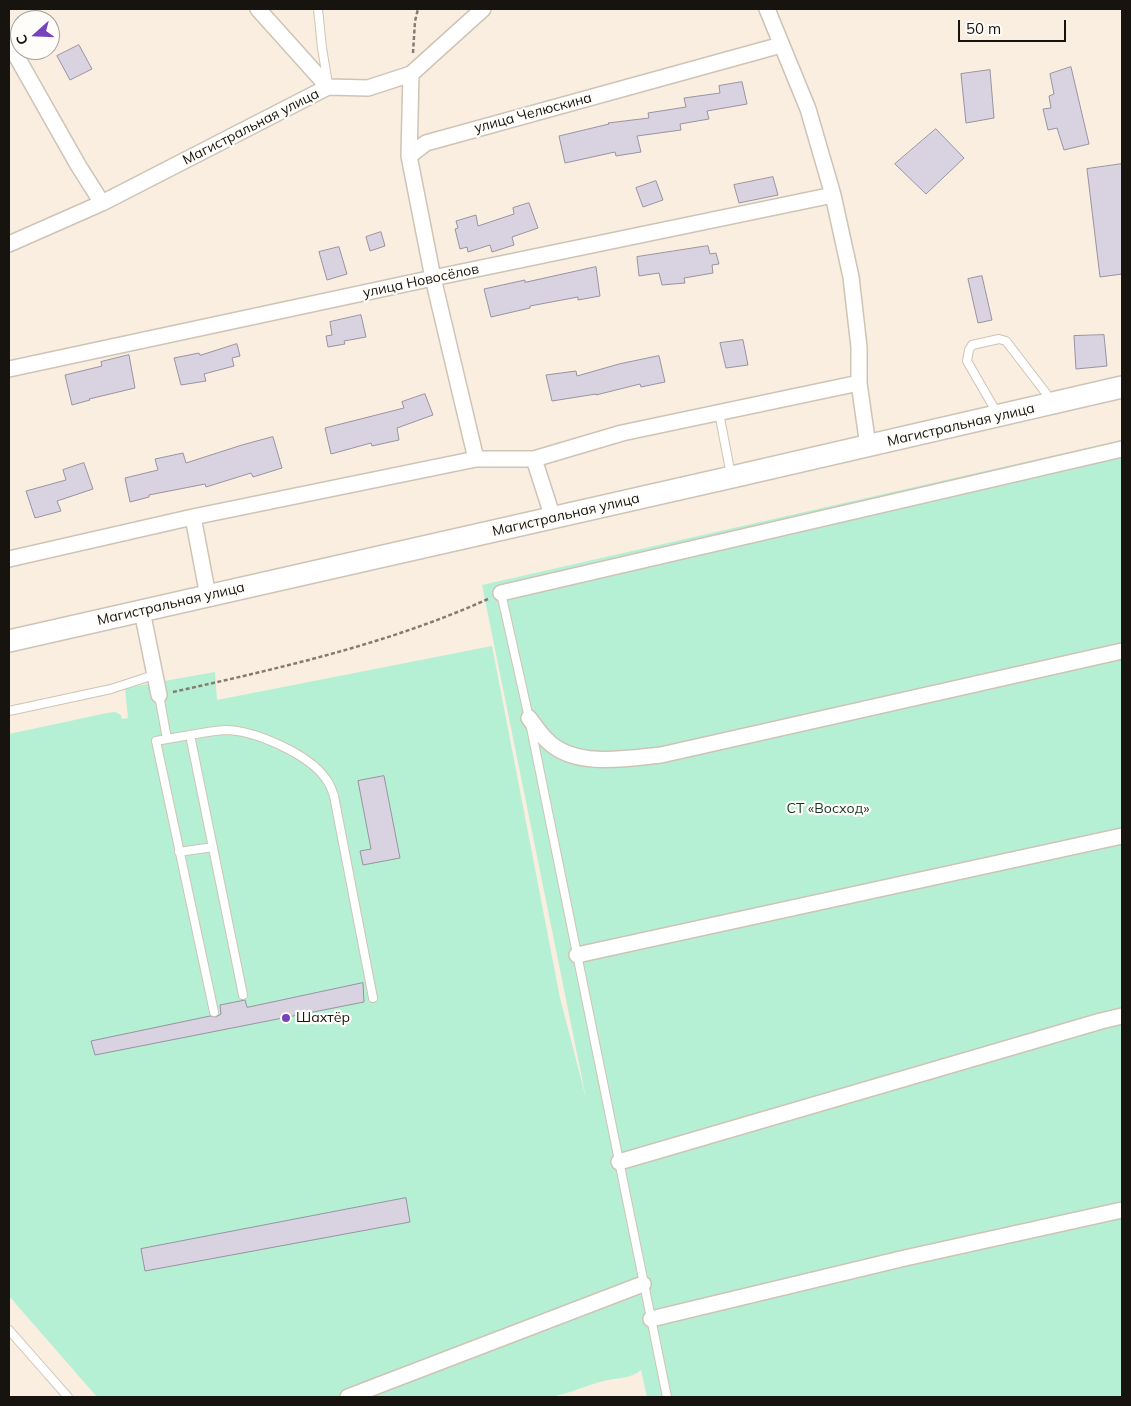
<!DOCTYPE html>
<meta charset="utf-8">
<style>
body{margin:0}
#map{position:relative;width:1131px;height:1406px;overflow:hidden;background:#f9eee0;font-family:Mulish,sans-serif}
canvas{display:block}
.frame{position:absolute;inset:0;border:10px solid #17140f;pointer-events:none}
.north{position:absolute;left:10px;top:10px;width:50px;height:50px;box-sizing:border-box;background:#fffdfa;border:1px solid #a2a09c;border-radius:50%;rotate:250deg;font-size:14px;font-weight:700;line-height:20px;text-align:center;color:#17140f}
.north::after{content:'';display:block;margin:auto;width:18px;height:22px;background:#7544bc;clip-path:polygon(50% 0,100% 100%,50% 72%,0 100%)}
.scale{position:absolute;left:958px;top:20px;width:108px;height:22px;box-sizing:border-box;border:2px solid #17140f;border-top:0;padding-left:6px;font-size:15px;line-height:18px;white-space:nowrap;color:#17140f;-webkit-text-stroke:4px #fffdfa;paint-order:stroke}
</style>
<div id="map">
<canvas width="1131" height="1406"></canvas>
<div class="frame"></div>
<div class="north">С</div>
<div class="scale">50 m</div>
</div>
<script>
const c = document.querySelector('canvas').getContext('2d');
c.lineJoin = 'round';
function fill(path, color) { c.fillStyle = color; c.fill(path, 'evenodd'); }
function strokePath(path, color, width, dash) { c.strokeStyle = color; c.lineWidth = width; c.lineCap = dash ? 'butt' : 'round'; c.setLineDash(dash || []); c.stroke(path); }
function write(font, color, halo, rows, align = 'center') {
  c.font = font + ' Mulish,sans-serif'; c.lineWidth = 4.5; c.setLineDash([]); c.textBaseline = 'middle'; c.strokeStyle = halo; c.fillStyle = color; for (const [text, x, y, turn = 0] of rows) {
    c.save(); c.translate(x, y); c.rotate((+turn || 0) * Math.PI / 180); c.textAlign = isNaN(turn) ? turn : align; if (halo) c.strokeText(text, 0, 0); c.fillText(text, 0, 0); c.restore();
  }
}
fill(new Path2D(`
 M1122 440V1397H647L641 1370C631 1378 620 1378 608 1380 588 1384 568 1395 549 1397 533 1399 517 1394 503 1397H97L9 1296V734L107 713 115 712 121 715 122 719 128 718 125 688 215 672 217 700 492 646 560 998 586 1098 482 585Z`), '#b5f0d5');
const building = new Path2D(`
 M79 45 92 69 70 80 57 56Z
 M1071 67 1089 144 1064 150 1057 128 1048 130 1043 109 1051 108 1049 96 1054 94 1050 74Z
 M990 70 994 118 966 123 961 74Z
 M742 82 747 104 707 111 709 119 680 124 681 130 637 136 641 152 616 156 615 152 565 163 559 136 609 124 608 123 649 118 648 113 686 107 684 98 720 93 719 86Z
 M936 129 964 158 926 194 895 164Z
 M1122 164V274L1100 277 1087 169Z
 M773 177 778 195 739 203 734 185Z
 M656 181 663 200 643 207 636 188Z
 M529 203 538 228 512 237 514 245 492 252 490 245 468 252 467 247 460 249 455 229 458 228 456 221 476 215 478 226 514 214 513 208Z
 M381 232 385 246 370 251 366 237Z
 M708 246 710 254 716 253 719 264 712 265 713 273 684 278 685 283 662 285 659 273 639 276 637 257Z
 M339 247 347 274 327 280 319 252Z
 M596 267 600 296 578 300V297L530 306V308L491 317 484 289 525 280V282Z
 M982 276 992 320 978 323 968 279Z
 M361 315 366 337 344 341 345 344 328 347 326 336 332 335 330 322Z
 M1104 335 1107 366 1076 369 1074 336Z
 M743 340 748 365 726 368 720 343Z
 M237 344 240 356 232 358 234 366 204 374 206 381 181 385 174 358 199 353 200 355Z
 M129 355 135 388 89 399 90 400 72 405 65 375 102 366 101 362Z
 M659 356 665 382 641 387 640 384 596 395V394L552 401 546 375 576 371 577 376 619 364Z
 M425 394 433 415 397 428 399 440 372 446 371 443 331 454 325 428 404 408 402 402Z
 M273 437 282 468 253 477 251 473 206 487 205 484 149 495V497L130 502 125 478 158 470 155 459 183 453 186 463 242 445Z
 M84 463 93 489 57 501 61 511 35 518 26 491 66 480 63 470Z
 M384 776 400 858 363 865 360 851 371 849 358 781Z
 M363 983 364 1002 95 1055 91 1041 210 1016 216 1017 221 1014 220 1005 245 1000 247 1007Z
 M406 1198 410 1222 145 1271 141 1249Z`);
fill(building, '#d9d2e1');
strokePath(building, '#9993a1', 1);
const service = new Path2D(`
 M318 9 322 48 328 84
 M719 413 731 475
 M997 413 967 361 969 350 972 345 999 339 1006 341 1052 401
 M501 593 529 718 667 1397
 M159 695 167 739 156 741 214 1012
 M9 711 111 689 154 675
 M190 735C201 733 213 731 225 730 254 730 309 754 326 779 330 784 332 790 334 796L373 998
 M167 739 190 735 243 995
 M179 852 213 847
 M9 1330 68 1397`);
const minor = new Path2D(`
 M258 9 328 87
 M767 9 808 109 833 195 851 277 859 347V383L868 446
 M9 43 78 165 102 203
 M409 156 411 74
 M9 244 102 203 328 87 368 88 411 74 483 9
 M9 369 433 278 833 195
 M476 459 433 278 409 156 426 143 781 45
 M534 459 553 518
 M193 517 208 596
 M9 559 193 517 476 459H534L622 433 859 383
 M501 593 1122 449
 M142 611 159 695
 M529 718C538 730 546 742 558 749 586 766 631 758 661 755L1122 651
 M577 955 1122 836
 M619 1162 1101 1021 1122 1016
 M651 1319 905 1258 1122 1210
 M348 1397 643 1284`);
const secondary = new Path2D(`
 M9 641 732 477 1122 387`);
strokePath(service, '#cec4b6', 10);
strokePath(minor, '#cec4b6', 18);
strokePath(secondary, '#cec4b6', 24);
strokePath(new Path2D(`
 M413 53 415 21 418 9
 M173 692C280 668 388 644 488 599`), '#837c73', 2.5, [4, 2.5]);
strokePath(service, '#fff', 8);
strokePath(minor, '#fff', 15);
strokePath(secondary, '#fff', 21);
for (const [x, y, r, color] of [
 [286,1018,5,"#7544bc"]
]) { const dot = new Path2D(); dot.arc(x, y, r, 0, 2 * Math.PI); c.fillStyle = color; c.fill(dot); strokePath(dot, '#fffdfa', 2); }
write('14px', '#17140f', '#fffdfa', [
 ["улица Челюскина",533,113,-15],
 ["Магистральная улица",251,127,-27],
 ["улица Новосёлов",421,281,-12],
 ["Магистральная улица",961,425,-13],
 ["Магистральная улица",566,515,-13],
 ["Магистральная улица",171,604,-13]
]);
write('14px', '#153528', '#fffdfa', [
 ["СТ «Восход»",828,809]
]);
write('14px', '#17140f', '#fffdfa', [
 ["Шахтёр",296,1018]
], 'left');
</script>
